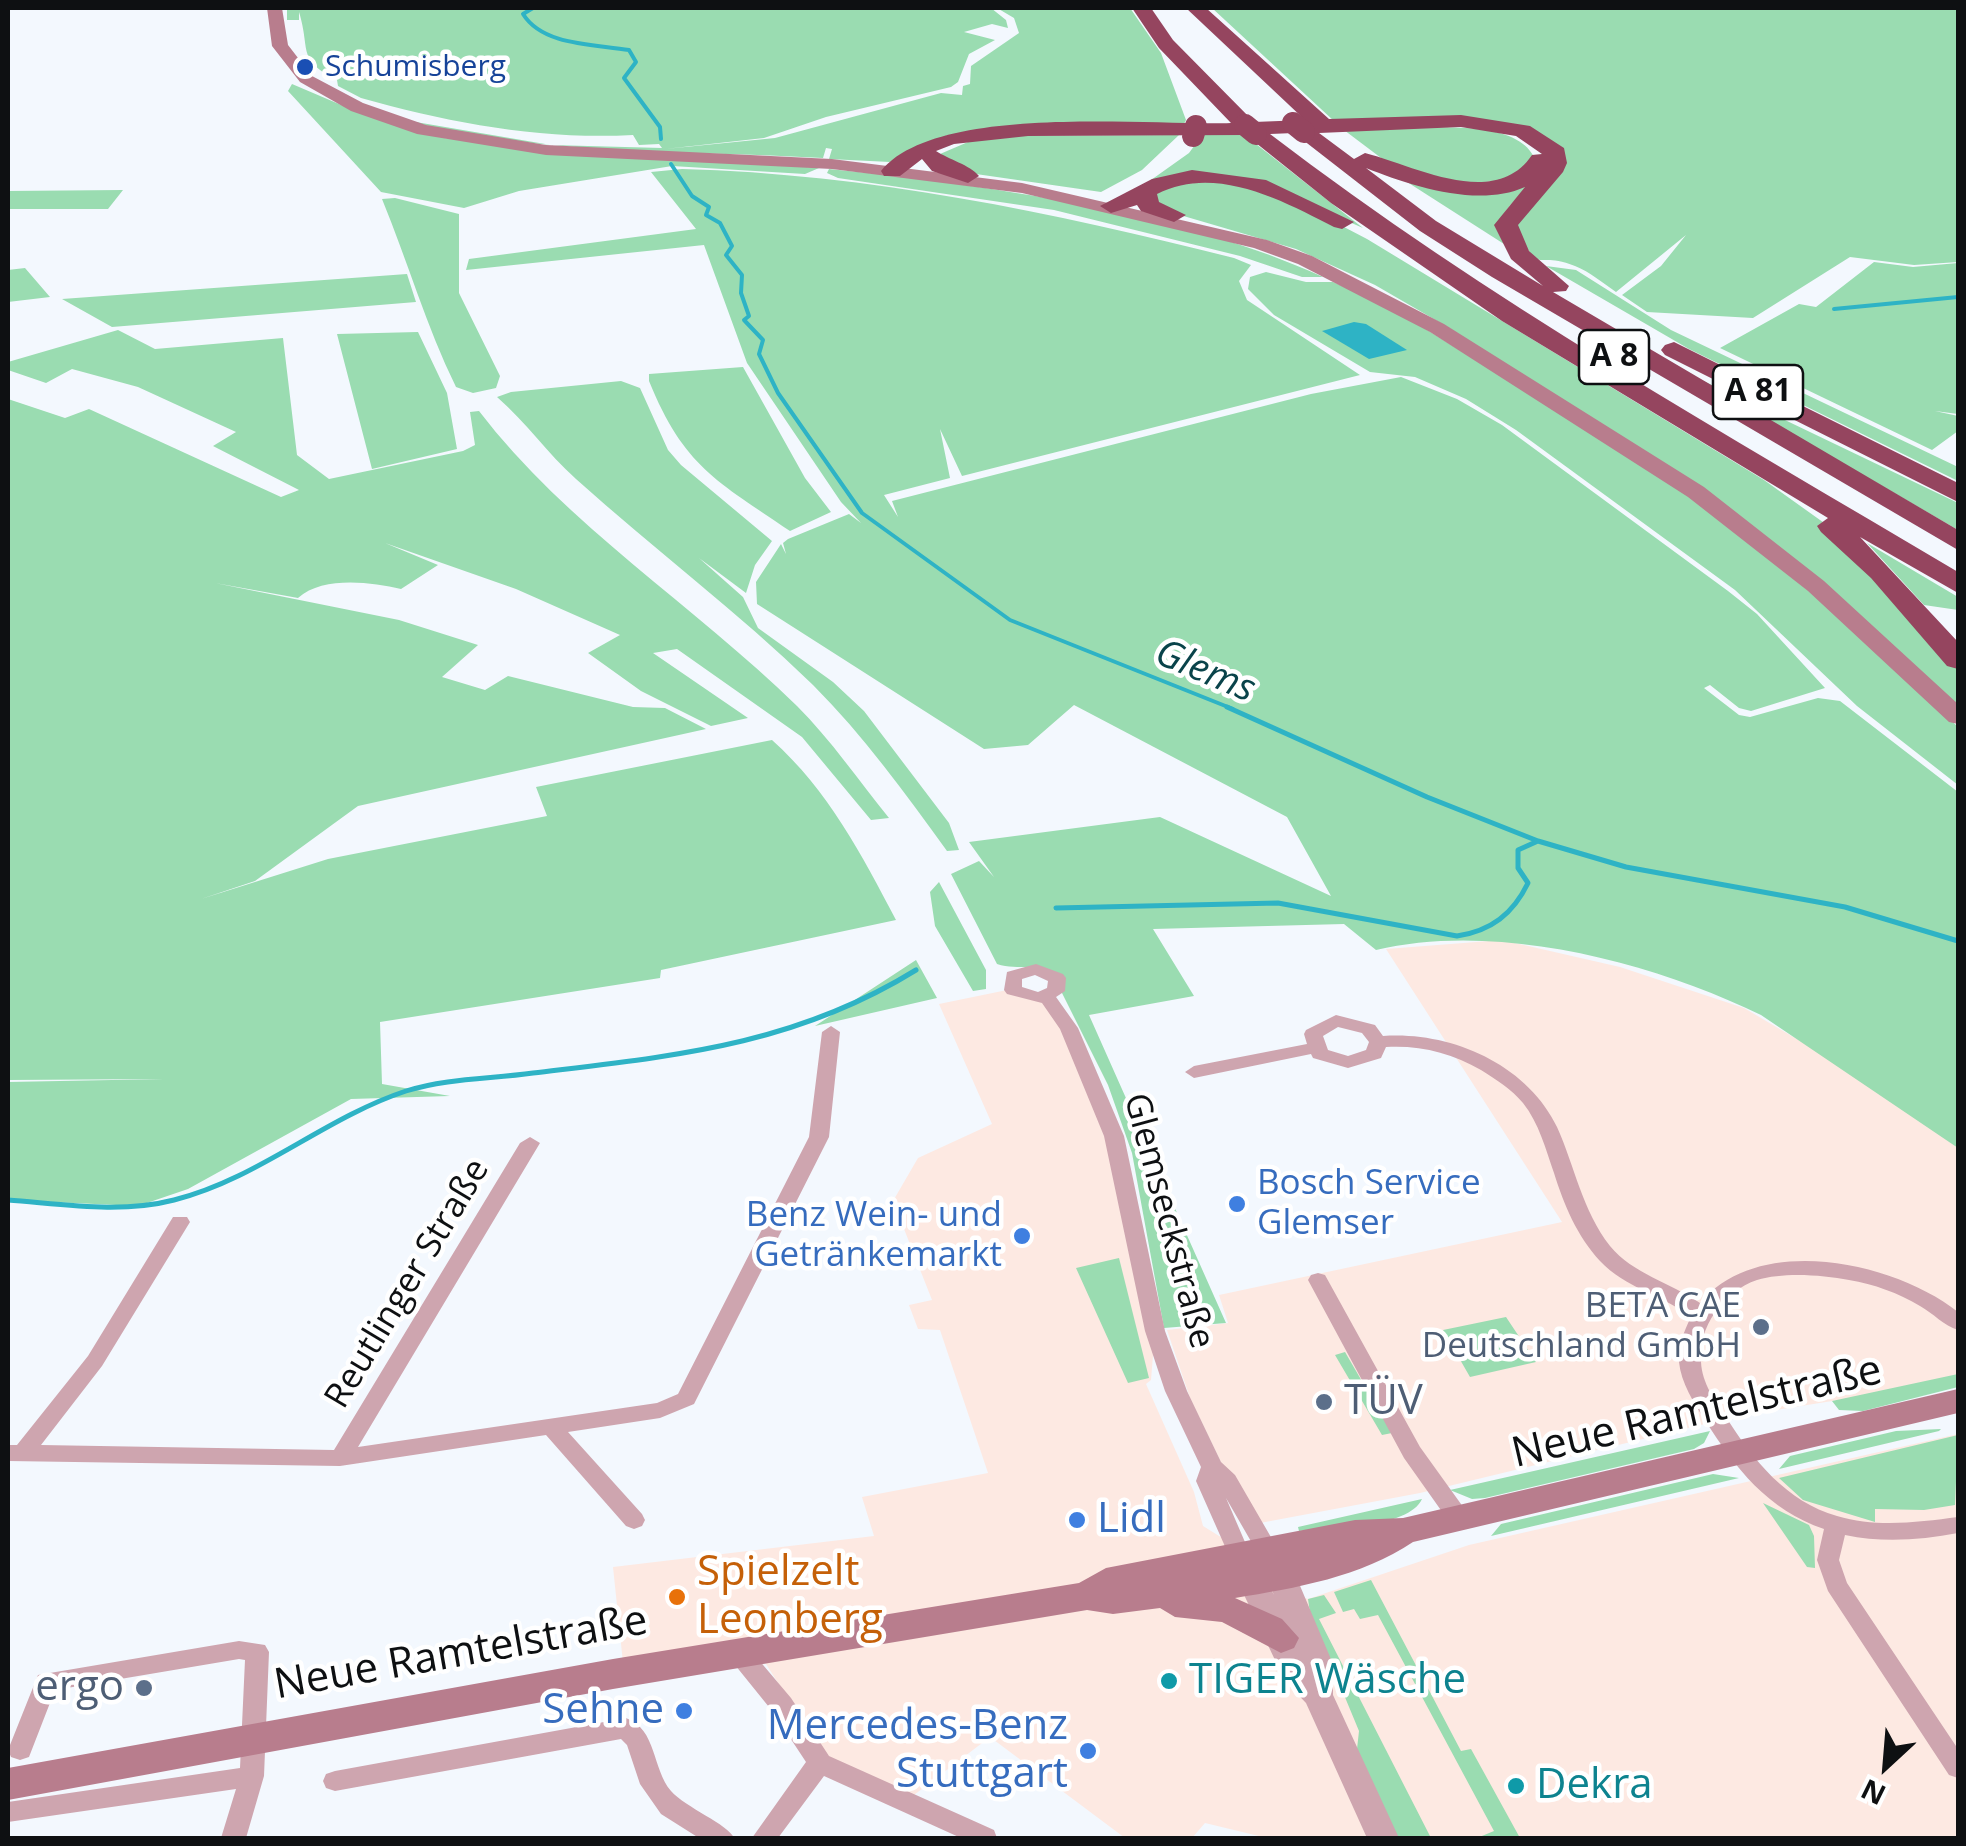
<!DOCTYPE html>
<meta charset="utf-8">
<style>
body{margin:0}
#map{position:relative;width:1966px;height:1846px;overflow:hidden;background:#f3f8fe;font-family:"Open Sans",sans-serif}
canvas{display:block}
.frame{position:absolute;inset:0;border:10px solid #0e1012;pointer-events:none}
.north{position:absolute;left:1836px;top:1716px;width:100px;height:100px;-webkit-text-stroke:8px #fff;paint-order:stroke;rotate:206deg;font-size:28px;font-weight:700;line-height:40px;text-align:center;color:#0e1012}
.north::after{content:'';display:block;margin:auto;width:35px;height:45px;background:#0e1012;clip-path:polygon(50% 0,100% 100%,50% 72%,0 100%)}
</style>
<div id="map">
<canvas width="1966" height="1846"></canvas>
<div class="frame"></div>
<div class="north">N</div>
</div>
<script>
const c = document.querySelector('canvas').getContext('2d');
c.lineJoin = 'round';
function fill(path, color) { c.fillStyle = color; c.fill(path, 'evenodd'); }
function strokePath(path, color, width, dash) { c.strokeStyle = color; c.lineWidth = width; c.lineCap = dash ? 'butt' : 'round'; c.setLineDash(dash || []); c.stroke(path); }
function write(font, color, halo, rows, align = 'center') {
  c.font = font + ' "Open Sans",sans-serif'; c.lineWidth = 9; c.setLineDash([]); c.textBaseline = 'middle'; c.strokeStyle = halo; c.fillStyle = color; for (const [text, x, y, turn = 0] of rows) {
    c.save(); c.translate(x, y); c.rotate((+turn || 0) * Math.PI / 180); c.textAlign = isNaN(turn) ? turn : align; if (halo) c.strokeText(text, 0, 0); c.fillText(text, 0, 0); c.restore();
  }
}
fill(new Path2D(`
 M1502 940 1620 967 1744 1008 1875 1085 1958 1148V1381L1738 1416 1420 1493 1260 1523 1229 1479 1190 1398 1167 1330 1228 1323 1219 1295 1562 1222 1386 949Z
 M1012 989 1046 996 1102 1105 1155 1331 1151 1380 1146 1384 1194 1492 1203 1526 1232 1544 1251 1578 1308 1599 1469 1545 1958 1434V1838H1267L1205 1823 1192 1838H1125L990 1737 914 1795 824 1756 766 1664 641 1680 623 1663 613 1567 874 1536 862 1497 988 1473 940 1330 918 1329 909 1305 932 1300 893 1201 918 1158 992 1124 939 1004Z`), '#fde9e2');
fill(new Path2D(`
 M287 8H991L1006 20 1008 28 992 24 964 32 995 40 969 54 958 82 951 87 826 117 764 138 665 149 775 138 941 93 962 95 963 86 970 84 971 66 1019 33 1014 18 997 8H1130L1161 53 1186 120 1182 128 948 135 890 162 829 159 832 149 826 148 823 158C683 150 541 156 404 120L551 145 662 148 659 144 639 145 633 135C541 140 450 123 361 98L338 86 337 80C296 59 311 51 299 12V20H287Z
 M1212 8H1958V262L1914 265 1850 257 1753 318 1647 312 1622 295 1661 266 1686 235 1616 292C1603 283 1590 272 1575 266 1533 249 1543 280 1514 225L1563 164 1505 125 1334 121Z
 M292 84 346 107 444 138 819 168 805 174 672 166 519 191 464 208 381 192 288 91Z
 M1483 126C1507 129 1539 134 1550 157 1543 194 1488 198 1504 244L1404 180C1447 190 1510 201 1545 168V156L1519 136Z
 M1426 127C1458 128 1520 124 1535 159L1511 179 1469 184 1397 170 1344 130Z
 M1242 133 1363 228 1253 180H1151L1189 153 1203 134Z
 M1179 135 1142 170 1101 192 962 172 940 154 982 136Z
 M682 169C869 174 1052 212 1234 258L1251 265 1239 281 1247 300 1360 375 962 476 940 429 950 478 884 495 898 517 892 501 1311 394 1401 377 1457 399 1502 425 1728 591 1757 614 1825 688 1751 711 1739 708 1710 685 1704 688 1739 715 1750 717 1818 698 1840 701 1958 792V1148L1761 1015C1653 962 1496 921 1376 950L1344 924 1153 929 1194 996 1089 1015 1226 1323 1164 1328 1132 1153 1108 1085 1062 993 1061 975C1039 962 1019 971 997 964L951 874 979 861 994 877 969 842 1160 817 1331 896 1287 817 1074 705 1028 745 984 749 757 604 756 582 781 544 786 554 783 543 788 539 849 514 861 523 841 502 747 363 704 245 466 270 469 259 696 229 651 172Z
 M829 169C982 184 1185 213 1323 277H1302L1240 256 1054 210 838 178 827 173Z
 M1227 180 1298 203 1367 239 1764 480 1827 525 1958 668V708L1844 603 1451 329 1375 285 1296 249 1163 210 1151 192 1162 186Z
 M123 190 108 209H10L8 191Z
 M395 198 459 214V293L500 376 496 388 473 393 456 387C426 326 408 262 382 199Z
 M1874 262 1913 267 1958 263V414L1935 411 1958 416V431L1932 450 1720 348 1799 304 1816 307Z
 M1546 266 1576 270 1671 330 1958 467V481L1689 349Z
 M25 268 50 297 8 302V270Z
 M1266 272 1306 282H1333L1395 310 1691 494 1849 624 1958 727V785L1857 706 1735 590 1516 430 1466 399 1415 377 1370 372 1274 315 1248 289 1250 277Z
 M407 274 416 302 112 327 62 299Z
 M118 330 155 349 283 338 297 455 329 479 463 451 475 445 470 412 479 411C567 526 694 605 797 706 831 740 859 781 889 818L871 820 802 737 677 649 653 653 748 718 711 726 641 691 588 653 620 635 516 589 385 543 438 565 401 589C370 582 323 576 298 598L215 583 399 620 478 645 442 677 485 690 508 676 633 707 665 708 706 729 358 806 255 881 201 899 328 859 547 816 536 787 772 740C828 790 862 855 896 920L661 970 660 978 380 1022 382 1084 450 1096 351 1099 188 1189 138 1206 8 1200V1082L164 1079 8 1080V399L65 418 89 409 281 497 299 490 213 446 236 432 138 387 72 369 46 383 8 370V362Z
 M418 332 447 393 457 449 372 469 337 334Z
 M743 367 805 478 831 512 790 531C717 481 684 467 649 381V374Z
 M1689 374 1958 503V530Z
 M621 381 640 388 668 450 681 465 772 541 755 565 746 593 699 558 743 597 758 628 833 682 864 711 949 823 959 850 947 851C905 793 864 736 813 685 738 612 654 549 576 479 547 453 527 423 497 397L511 392Z
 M1867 543 1958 597V610L1924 605Z
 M939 882 986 970V989L973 991 935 926 930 892Z
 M916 960 937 998 815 1026Z
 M1119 1258 1149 1378 1128 1383 1076 1268Z
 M1506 1317 1536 1362 1470 1377 1443 1330Z
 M1345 1352 1392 1433 1382 1435 1335 1355Z
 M1958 1374V1387L1863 1411 1839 1410 1832 1401Z
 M1941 1429 1939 1431 1779 1469 1790 1456 1896 1431Z
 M1710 1431 1704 1443 1694 1449 1485 1498 1472 1499 1450 1490Z
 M1958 1435 1955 1505 1924 1510 1875 1509V1522L1803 1500 1779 1478Z
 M1713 1474 1739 1478 1491 1536 1501 1524Z
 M1422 1499C1408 1529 1330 1527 1299 1531L1298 1527Z
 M1763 1503 1809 1525 1814 1536 1815 1568 1807 1567Z
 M1371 1580 1461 1751 1471 1749 1520 1838H1477L1494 1831 1378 1615 1360 1619 1354 1609 1343 1612 1334 1592Z
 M1324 1595 1336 1613 1319 1619 1431 1838H1397L1357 1749 1359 1731 1310 1613 1308 1599Z`), '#9adcb1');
fill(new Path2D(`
 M1354 322 1366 324 1407 350 1369 359 1322 331Z`), '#2eb3c5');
strokePath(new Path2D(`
 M533 8 523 14C543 46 594 44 629 50L636 62 624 78 660 127 661 139
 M671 164 692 196 709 207 706 215 720 223 732 246 726 255 742 275 741 293 749 316 744 320 763 340 759 354 778 393 862 513 1010 620 1233 709
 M1834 309 1958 297`), '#2eb3c5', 4);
strokePath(new Path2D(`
 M1227 707 1427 797 1538 841 1626 867 1845 907 1958 941
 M1056 908 1278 903 1457 936C1491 931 1513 914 1528 883L1518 868V850L1538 841
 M8 1200C62 1204 120 1214 174 1200 258 1179 324 1118 406 1091 447 1078 491 1079 533 1073 673 1056 793 1046 916 970`), '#2eb3c5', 5);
fill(new Path2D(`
 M1036 964 1063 974 1066 978 1065 991 1056 997 1078 1028 1124 1136 1165 1331 1187 1391 1221 1462 1235 1475 1279 1551 1276 1557 1268 1560 1260 1557 1226 1498 1254 1563 1251 1569 1243 1572 1235 1569 1196 1481 1201 1467 1165 1391 1145 1331 1104 1136 1060 1029 1042 1003 1007 994 1004 990 1007 972ZM1035 975 1048 981 1047 988 1038 992 1022 987V979Z
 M1336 1015 1375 1025 1383 1036C1450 1031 1527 1064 1557 1127 1575 1167 1582 1210 1610 1246 1633 1274 1671 1283 1700 1303 1759 1232 1895 1262 1958 1312V1330C1944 1326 1933 1313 1920 1306 1898 1293 1874 1284 1849 1280 1822 1275 1784 1272 1757 1280 1724 1291 1697 1328 1701 1362 1702 1383 1715 1401 1726 1417 1753 1460 1787 1502 1837 1516 1877 1528 1919 1522 1958 1517V1533C1921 1540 1883 1543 1845 1535L1839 1560 1847 1583 1958 1749V1778L1949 1775 1828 1591 1817 1560 1824 1529C1768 1510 1735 1468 1705 1420 1694 1403 1681 1383 1679 1362 1678 1346 1684 1331 1691 1317 1663 1295 1625 1288 1600 1261 1577 1236 1564 1205 1554 1173 1546 1150 1539 1123 1523 1103 1511 1089 1497 1080 1481 1070 1452 1053 1420 1045 1386 1047L1381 1058 1348 1068 1313 1058 1311 1054 1194 1078 1185 1072 1194 1066 1307 1044 1304 1034 1306 1030ZM1338 1027 1362 1033 1369 1042 1366 1050 1348 1056 1328 1050 1323 1036Z
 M831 1026 840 1032 829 1137 694 1404 660 1418 568 1432 642 1514 645 1520 642 1526 634 1529 626 1526 546 1435 340 1466 8 1461V1445H17L88 1356 173 1217H187L190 1222 102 1366 41 1445 334 1450 520 1143 530 1137 540 1143 358 1447 657 1403 678 1394 809 1137 822 1032Z
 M1318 1273 1325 1275 1420 1447 1466 1511 1469 1517 1466 1523 1458 1525 1450 1523 1404 1458 1308 1280 1311 1275Z
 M239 1641 265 1645 269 1652 264 1776 246 1838H221L236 1789 8 1822V1802L240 1768 245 1660 239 1659 55 1690 29 1757 20 1760 11 1757 8 1750 38 1675Z
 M739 1644 747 1646 791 1698 829 1756 994 1830 997 1838H961L824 1776 778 1838H752L806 1762 773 1712 731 1660 727 1653 731 1646Z
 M626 1718C657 1729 652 1769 671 1791 686 1808 728 1824 734 1838H699L661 1814 640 1784 627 1745 621 1739 335 1791 326 1788 323 1781 326 1774 335 1771Z`), '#cea5af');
fill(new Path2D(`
 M1275 1551 1285 1554 1290 1562 1333 1664V1695L1399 1838H1367L1306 1703 1285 1681 1236 1578 1241 1570 1251 1567 1261 1570 1274 1595 1260 1562 1265 1554Z`), '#cea5af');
fill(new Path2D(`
 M267 8H282L288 45 312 76 363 103 426 125 546 145 832 159 1022 183 1267 240 1312 256 1444 324 1704 487 1824 581 1958 704V724L1949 722 1808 591 1688 497 1430 332 1298 264 1254 248 1022 193 832 169 546 155 417 134 351 111 300 82 272 46Z
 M1958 1389V1413L1413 1542C1361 1577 1296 1588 1235 1598L1282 1619 1299 1638 1294 1648 1281 1653 1222 1622 1175 1617 1160 1608 1113 1614 1087 1610 613 1689 8 1800V1768L613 1659 1079 1583 1106 1568 1355 1520 1403 1518Z`), '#b87d8d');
fill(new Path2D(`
 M1132 8H1151L1173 40 1254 122 1305 120 1186 8H1206L1329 119 1461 115 1530 126 1564 148 1567 163 1563 172 1518 225 1529 251 1569 286 1566 291 1553 292 1958 530V550L1492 277 1420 231 1294 133 1270 134C1487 300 1724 433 1958 572V593L1860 537 1958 642V669L1947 666 1871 578 1821 532 1817 526 1828 518 1502 321 1331 203 1246 135 1028 136 954 144 936 151C948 159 970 165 979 176L968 183 932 171 922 159 900 176H884L881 171C937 103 1144 126 1231 123L1159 48ZM1461 127 1516 136 1542 154 1532 155C1495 210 1415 166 1365 153L1354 159 1319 133ZM1366 168C1411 186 1478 208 1525 187L1494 225 1511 259 1543 286 1436 221Z
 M1192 170 1266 180 1354 222 1342 229 1334 227C1282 200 1215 164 1157 194L1159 202 1186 215 1174 222 1141 211 1137 205 1111 213 1100 206 1152 179Z
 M1674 342 1958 483V502L1665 355 1661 350 1665 345Z`), '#95455f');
strokePath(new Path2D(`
 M1293 123 1304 132
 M1245 125 1256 134
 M1193 136 1196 126`), '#95455f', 22);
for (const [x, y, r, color] of [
 [305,67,10,"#1a4fb4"],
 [1237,1204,10,"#3f7fe0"],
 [1022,1236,10,"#3f7fe0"],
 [1761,1327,10,"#5c6f8a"],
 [1324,1402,10,"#5c6f8a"],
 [1077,1520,10,"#3f7fe0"],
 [677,1597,10,"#e8710a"],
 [1169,1681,10,"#0f9aa8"],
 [144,1688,10,"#5c6f8a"],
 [684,1711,10,"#3f7fe0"],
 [1088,1751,10,"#3f7fe0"],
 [1516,1786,10,"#0f9aa8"]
]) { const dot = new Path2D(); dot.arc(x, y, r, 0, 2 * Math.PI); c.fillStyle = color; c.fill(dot); strokePath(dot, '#fff', 4); }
write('30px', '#164399', '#fff', [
 ["Schumisberg",325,67]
], 'left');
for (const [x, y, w] of [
 [1614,357,70],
 [1758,392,90]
]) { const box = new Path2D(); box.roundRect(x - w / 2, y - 27, w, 54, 8); c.fillStyle = '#fff'; c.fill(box); strokePath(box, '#0e1012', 2.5); }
write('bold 32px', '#0e1012', null, [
 ["A 8",1614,357],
 ["A 81",1758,392]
]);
write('35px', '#366cbe', '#fff', [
 ["Bosch Service",1257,1184],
 ["Glemser",1257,1224],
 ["Benz Wein- und",1002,1216,"right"],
 ["Getränkemarkt",1002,1256,"right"]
], 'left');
write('35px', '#0e1012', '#fff', [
 ["Glemseckstraße",1168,1221,75],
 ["Reutlinger Straße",408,1284,-59]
]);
write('35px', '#4e5e75', '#fff', [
 ["BETA CAE",1741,1307],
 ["Deutschland GmbH",1741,1347]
], 'right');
write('italic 38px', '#09434a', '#fff', [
 ["Glems",1205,672,23]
]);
write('42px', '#4e5e75', '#fff', [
 ["TÜV",1344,1402],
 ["ergo",124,1688,"right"]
], 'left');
write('42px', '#0e1012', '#fff', [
 ["Neue Ramtelstraße",1697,1413,-13],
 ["Neue Ramtelstraße",461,1654,-10]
]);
write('42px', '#366cbe', '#fff', [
 ["Lidl",1097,1520,"left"],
 ["Sehne",664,1711],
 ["Mercedes-Benz",1068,1727],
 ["Stuttgart",1068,1775]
], 'right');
write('42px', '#c56008', '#fff', [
 ["Spielzelt",697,1573],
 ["Leonberg",697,1621]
], 'left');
write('42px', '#0d838f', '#fff', [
 ["TIGER Wäsche",1189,1681],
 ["Dekra",1536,1786]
], 'left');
</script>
